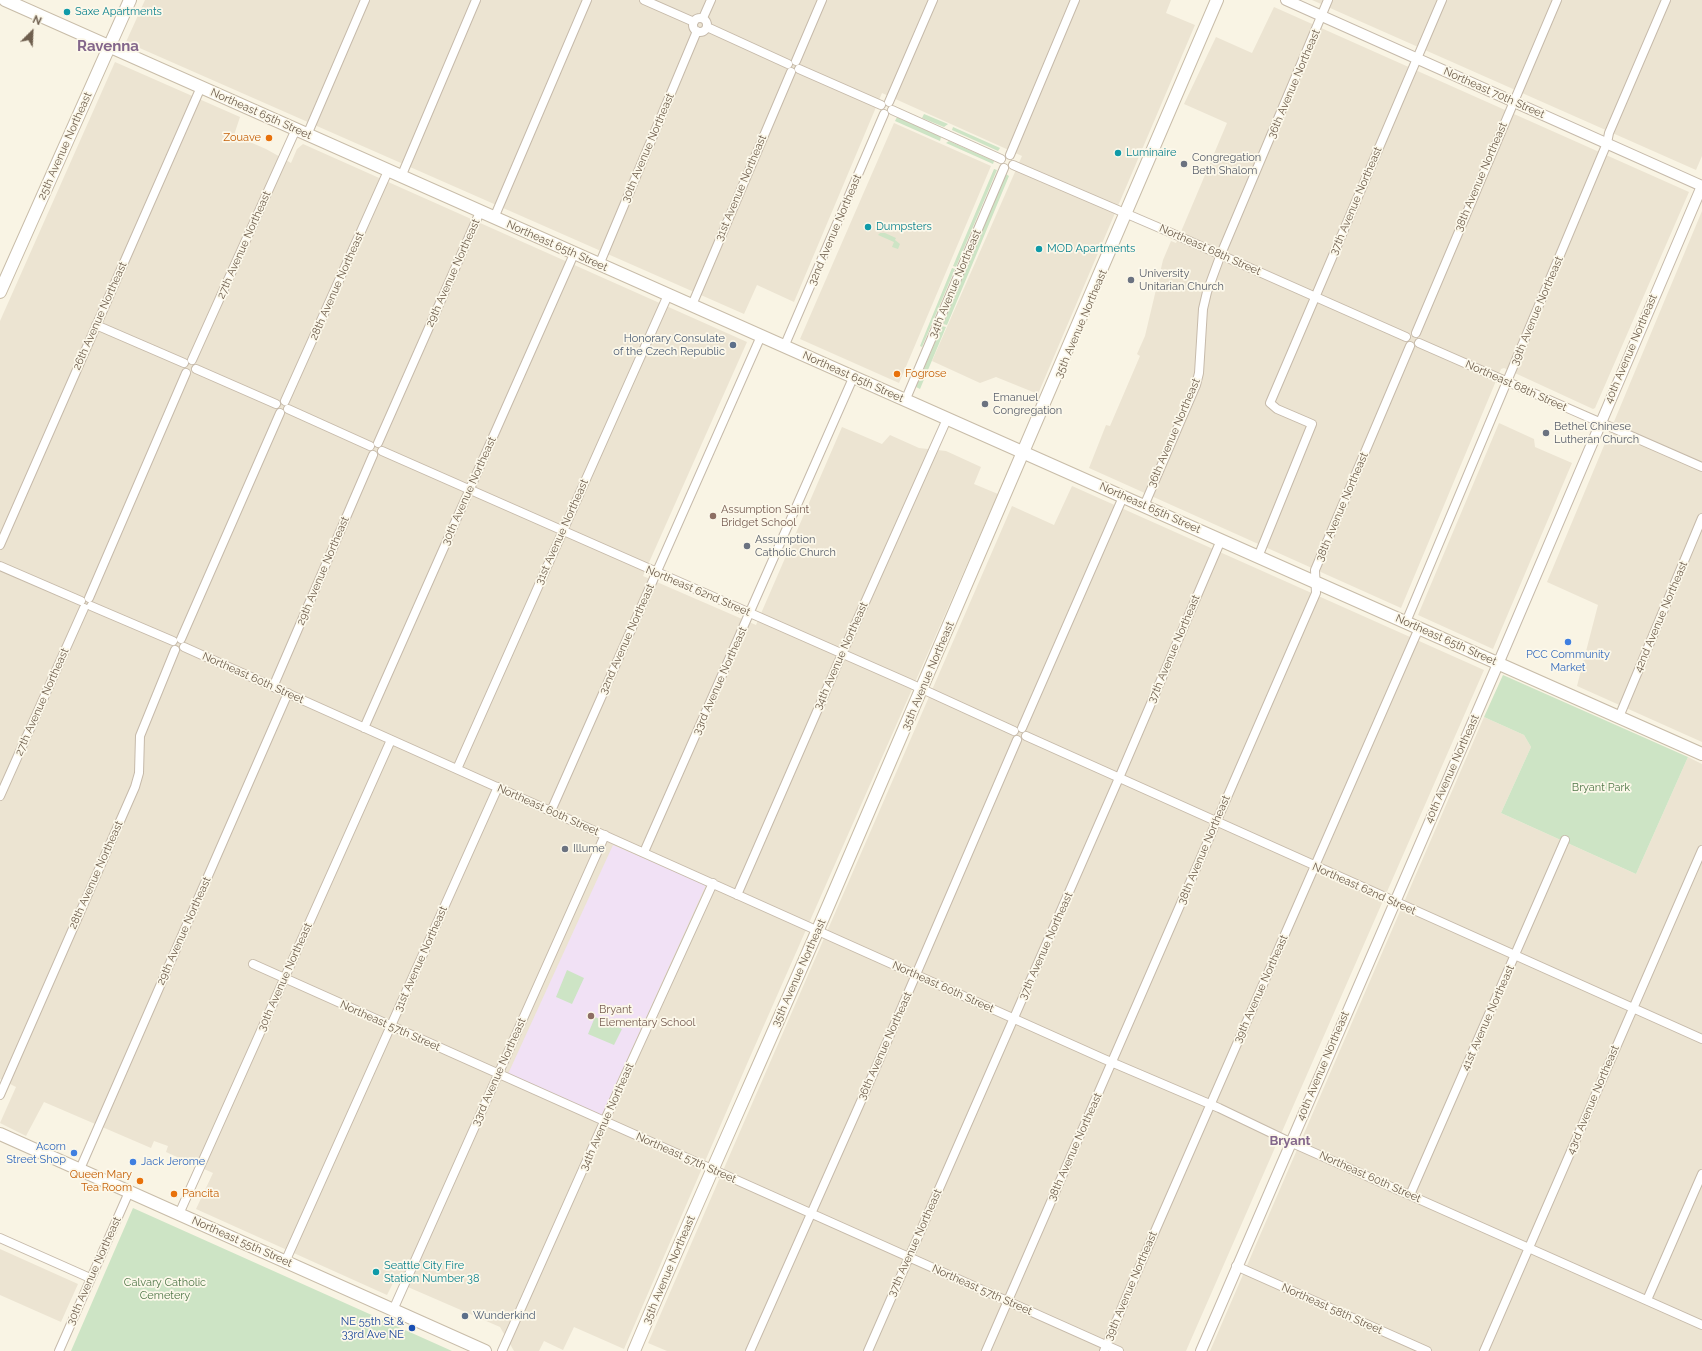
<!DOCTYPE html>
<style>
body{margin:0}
#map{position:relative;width:1702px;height:1351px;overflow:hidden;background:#f9f4e4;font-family:Raleway,sans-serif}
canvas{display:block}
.north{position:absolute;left:12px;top:12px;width:40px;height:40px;-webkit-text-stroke:3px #fcf8ea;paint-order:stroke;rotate:24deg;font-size:11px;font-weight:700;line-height:16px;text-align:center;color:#6e5e4d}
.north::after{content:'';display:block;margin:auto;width:14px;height:18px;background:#6e5e4d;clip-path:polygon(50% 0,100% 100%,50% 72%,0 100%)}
</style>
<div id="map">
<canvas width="1702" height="1351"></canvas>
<div class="north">N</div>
</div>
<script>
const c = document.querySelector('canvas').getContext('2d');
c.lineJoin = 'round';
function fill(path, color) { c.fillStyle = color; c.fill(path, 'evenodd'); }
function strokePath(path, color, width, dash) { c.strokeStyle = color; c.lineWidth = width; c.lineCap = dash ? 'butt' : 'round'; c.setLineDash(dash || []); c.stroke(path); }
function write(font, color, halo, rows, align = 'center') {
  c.font = font + ' Raleway,sans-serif'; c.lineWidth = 3.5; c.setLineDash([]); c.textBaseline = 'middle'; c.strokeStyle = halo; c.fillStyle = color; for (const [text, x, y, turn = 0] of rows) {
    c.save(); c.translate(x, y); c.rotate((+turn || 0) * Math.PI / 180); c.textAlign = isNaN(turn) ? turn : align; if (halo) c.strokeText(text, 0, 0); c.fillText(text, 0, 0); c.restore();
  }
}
fill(new Path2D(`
 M145 0H1171L1166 13 1195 25 1038 394 996 377 980 383 932 361 1022 156 882 93 794 302 757 285 744 314 126 42Z
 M1312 0H1702V156L1696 170Z
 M1274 7 1689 192 1595 408 1593 409 1504 368 1501 369 1401 608 1089 468 1106 425 1110 426 1140 356 1137 354 1145 336 1163 260 1171 241 1176 243 1183 227 1227 123 1184 104 1216 37 1252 53Z
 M115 62 240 117 234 135 266 149 291 163 297 149 303 144 747 342 643 576 756 625 842 427 882 444 890 435 919 448 946 451 981 467 974 484 998 494 750 1057 624 1349 574 1327 563 1350 544 1341 539 1351H514L500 1327 394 1281 387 1295 196 1209 213 1173 166 1152 168 1146 154 1141 151 1148 44 1102 26 1136 0 1123 16 1087 0 1079V321Z
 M894 123 991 166 899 383 800 339Z
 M1702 211V742L1577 686 1598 605 1547 582Z
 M1499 423 1534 439 1535 447 1572 463 1493 649 1418 615Z
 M1072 486 1484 670 1186 1351H667L648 1343 1012 506 1054 525Z
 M1484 717 1524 735 1531 747 1501 813 1636 874 1688 757 1702 764V1351H1210Z
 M0 1249 78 1284 61 1322 0 1295Z`), '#ece4d2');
fill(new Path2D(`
 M613 845 706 885 601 1117 508 1074Z`), '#f1e1f5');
fill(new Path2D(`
 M924 114 948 124 944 127 922 118Z
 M897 117 941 137 940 141 895 121Z
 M953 127 1000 148 998 151 952 130Z
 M949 141 994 161 993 164 946 143Z
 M994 169 997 170 956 267 953 266Z
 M1006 174 1009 176 947 325 943 324Z
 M880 233H885L896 238 895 240 900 244 898 249 892 247 894 242 878 235Z
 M952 268 955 269 922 347 920 346Z
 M942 326 946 327 920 389 916 387Z
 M1503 675 1688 757 1636 874 1501 813 1531 747 1524 735 1484 717Z
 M567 970 584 978 572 1004 556 997Z
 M595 1017 622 1029 614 1045 588 1034Z
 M133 1208 452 1351H71Z`), '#cde4c5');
const minor = new Path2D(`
 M644 0 694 22
 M703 18 711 0
 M693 25a7 7 0 1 1 14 0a7 7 0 1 1-14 0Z
 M707 27 788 64
 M796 61 822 0
 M799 69 881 105
 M889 102 933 0
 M892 110 1001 159
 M307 135 365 0
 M1010 155 1075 0
 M1013 165 1169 232 1406 337
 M401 177 476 0
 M494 218 587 0
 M599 265 697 31
 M692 305 791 72
 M96 325 184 363
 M1416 333 1557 0
 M1419 343 1702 467
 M784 347 884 114
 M192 360 296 129
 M196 369 276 404
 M285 401 388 171
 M905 401 1004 168
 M288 409 370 446
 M378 443 480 212
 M382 451 909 683 1014 731
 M1144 506 1196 385 1199 373 1203 309 1207 292 1221 254 1328 0
 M0 545 201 87
 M1258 557 1312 424 1277 409 1270 403 1442 0
 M0 566 81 601
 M89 598 186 373
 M91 606 173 641
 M1406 622 1607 143 1609 133 1666 0
 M181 639 280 413
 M184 647 1104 1059 1219 1108 1290 1142 1702 1325
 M273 687 373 455
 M1619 717 1702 518
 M364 728 574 254
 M1022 728 1123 497
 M1026 736 1702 1039
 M457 769 668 295
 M0 796 84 608
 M551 811 761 336
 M644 852 853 378
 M737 895 842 654 947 419
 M253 964 1119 1351
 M0 1095 135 787 139 773 140 736 175 650
 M80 1169 288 693
 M1410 1195 1565 840
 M179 1214 391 740
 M0 1238 90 1278
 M285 1262 498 787
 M1236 1266 1427 1351
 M1647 1300 1702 1174
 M393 1310 605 835
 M59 1351 129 1192
 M502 1351 604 1122 713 883
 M750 1351 874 1072 1017 740
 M868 1351 1119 778 1221 540
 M986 1351 1316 593 1315 570 1410 346
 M1104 1351 1128 1293 1419 628
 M1484 1351 1702 850`);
const tertiary = new Path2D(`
 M1286 0 1702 186
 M1201 1351 1498 664 1702 186`);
const secondary = new Path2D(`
 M5 0 1702 754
 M0 292 130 0
 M0 1134 485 1351
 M634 1351C697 1201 765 1053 829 904 960 603 1090 302 1217 0`);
strokePath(minor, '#c6baaa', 10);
strokePath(tertiary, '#c6baaa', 12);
strokePath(secondary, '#c8bca8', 14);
strokePath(minor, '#fff', 8);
strokePath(tertiary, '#fff', 10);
strokePath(secondary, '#fff', 12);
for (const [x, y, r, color] of [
 [67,12,4,"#0f9aa8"],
 [269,138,4,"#e8710a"],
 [1118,153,4,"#0f9aa8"],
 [1184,164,4,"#6b7280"],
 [868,227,4,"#0f9aa8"],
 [1039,249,4,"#0f9aa8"],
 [1131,280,4,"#6b7280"],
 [733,345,4,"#5c6f8a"],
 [897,374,4,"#e8710a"],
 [985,404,4,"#6b7280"],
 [1546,433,4,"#6b7280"],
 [713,516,4,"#8d6e63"],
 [747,546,4,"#6b7280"],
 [1568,642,4,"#3f7fe0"],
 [565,849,4,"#6b7280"],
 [591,1016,4,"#8d6e63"],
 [74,1153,4,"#3f7fe0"],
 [133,1162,4,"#3f7fe0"],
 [140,1181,4,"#e8710a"],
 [174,1194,4,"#e8710a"],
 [376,1272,4,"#0f9aa8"],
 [465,1316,4,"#5c6f8a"],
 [412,1328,4,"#1a4fb4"]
]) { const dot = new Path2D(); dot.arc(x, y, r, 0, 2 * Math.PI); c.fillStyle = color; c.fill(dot); strokePath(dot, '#fcf8ea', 1.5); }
write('11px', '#0d838f', '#fcf8ea', [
 ["Saxe Apartments",75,12],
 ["Luminaire",1126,153],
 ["Dumpsters",876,227],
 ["MOD Apartments",1047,249],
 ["Seattle City Fire",384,1266],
 ["Station Number 38",384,1279]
], 'left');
write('11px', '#6e5e4d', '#fcf8ea', [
 ["36th Avenue Northeast",1294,84,-67],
 ["Northeast 70th Street",1494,93,24],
 ["Northeast 65th Street",261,114,24],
 ["25th Avenue Northeast",65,146,-66],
 ["30th Avenue Northeast",648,148,-67],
 ["38th Avenue Northeast",1481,177,-67],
 ["31st Avenue Northeast",741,188,-67],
 ["37th Avenue Northeast",1356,201,-67],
 ["32nd Avenue Northeast",835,230,-67],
 ["27th Avenue Northeast",244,245,-66],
 ["Northeast 65th Street",557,246,24],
 ["Northeast 68th Street",1210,250,24],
 ["29th Avenue Northeast",453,273,-66],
 ["34th Avenue Northeast",955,284,-67],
 ["28th Avenue Northeast",337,286,-66],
 ["39th Avenue Northeast",1537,311,-67],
 ["26th Avenue Northeast",100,316,-66],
 ["35th Avenue Northeast",1081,324,-67],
 ["40th Avenue Northeast",1631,349,-67],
 ["Northeast 65th Street",853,377,24],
 ["Northeast 68th Street",1516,386,24],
 ["36th Avenue Northeast",1174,433,-67],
 ["30th Avenue Northeast",469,491,-66],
 ["38th Avenue Northeast",1342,507,-67],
 ["Northeast 65th Street",1150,508,24],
 ["31st Avenue Northeast",562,532,-66],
 ["29th Avenue Northeast",323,571,-67],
 ["Northeast 62nd Street",698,591,23],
 ["42nd Avenue Northeast",1661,617,-67],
 ["32nd Avenue Northeast",627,639,-66],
 ["Northeast 65th Street",1446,640,24],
 ["37th Avenue Northeast",1174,649,-67],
 ["34th Avenue Northeast",841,656,-66],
 ["35th Avenue Northeast",928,676,-67],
 ["Northeast 60th Street",253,678,24],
 ["33rd Avenue Northeast",720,681,-66],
 ["27th Avenue Northeast",42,702,-66],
 ["40th Avenue Northeast",1452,769,-66],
 ["Northeast 60th Street",548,810,24],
 ["38th Avenue Northeast",1204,850,-67],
 ["28th Avenue Northeast",96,875,-66],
 ["Northeast 62nd Street",1364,889,24],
 ["29th Avenue Northeast",184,931,-66],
 ["37th Avenue Northeast",1046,946,-66],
 ["31st Avenue Northeast",421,959,-66],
 ["35th Avenue Northeast",799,973,-66],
 ["30th Avenue Northeast",285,977,-66],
 ["Northeast 60th Street",943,987,24],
 ["39th Avenue Northeast",1261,989,-66],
 ["41st Avenue Northeast",1488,1018,-66],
 ["Northeast 57th Street",390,1026,24],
 ["36th Avenue Northeast",885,1046,-66],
 ["40th Avenue Northeast",1323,1066,-67],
 ["33rd Avenue Northeast",499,1072,-66],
 ["43rd Avenue Northeast",1593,1100,-67],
 ["34th Avenue Northeast",607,1117,-66],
 ["38th Avenue Northeast",1075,1147,-66],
 ["Northeast 57th Street",686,1158,24],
 ["Northeast 60th Street",1370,1177,24],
 ["Northeast 55th Street",242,1242,24],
 ["37th Avenue Northeast",915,1243,-66],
 ["35th Avenue Northeast",669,1270,-67],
 ["30th Avenue Northeast",94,1271,-66],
 ["39th Avenue Northeast",1131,1286,-67],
 ["Northeast 57th Street",982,1290,24],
 ["Northeast 58th Street",1332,1309,24]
]);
write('11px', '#c56008', '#fcf8ea', [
 ["Zouave",261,138],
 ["Fogrose",905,374,"left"],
 ["Queen Mary",132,1175],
 ["Tea Room",132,1188],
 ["Pancita",182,1194,"left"]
], 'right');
write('11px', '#5b616d', '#fcf8ea', [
 ["Congregation",1192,158],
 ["Beth Shalom",1192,171],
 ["University",1139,274],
 ["Unitarian Church",1139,287],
 ["Emanuel",993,398],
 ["Congregation",993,411],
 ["Bethel Chinese",1554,427],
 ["Lutheran Church",1554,440],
 ["Assumption",755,540],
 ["Catholic Church",755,553],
 ["Illume",573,849]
], 'left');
write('11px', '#4e5e75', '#fcf8ea', [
 ["Honorary Consulate",725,339],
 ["of the Czech Republic",725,352],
 ["Wunderkind",473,1316,"left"]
], 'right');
write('11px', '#785e54', '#fcf8ea', [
 ["Assumption Saint",721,510],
 ["Bridget School",721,523],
 ["Bryant",599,1010],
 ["Elementary School",599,1023]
], 'left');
write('11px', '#366cbe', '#fcf8ea', [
 ["PCC Community",1568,655],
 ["Market",1568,668],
 ["Acorn",66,1147,"right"],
 ["Street Shop",66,1160,"right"],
 ["Jack Jerome",141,1162,"left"]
]);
write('11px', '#51784a', '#fcf8ea', [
 ["Bryant Park",1601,788],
 ["Calvary Catholic",165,1283],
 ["Cemetery",165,1296]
]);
write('11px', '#164399', '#fcf8ea', [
 ["NE 55th St &",404,1322],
 ["33rd Ave NE",404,1335]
], 'right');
write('bold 13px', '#83668b', '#fcf8ea', [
 ["Bryant",1290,1141]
]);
write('bold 15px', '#83668b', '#fcf8ea', [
 ["Ravenna",108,46]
]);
</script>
